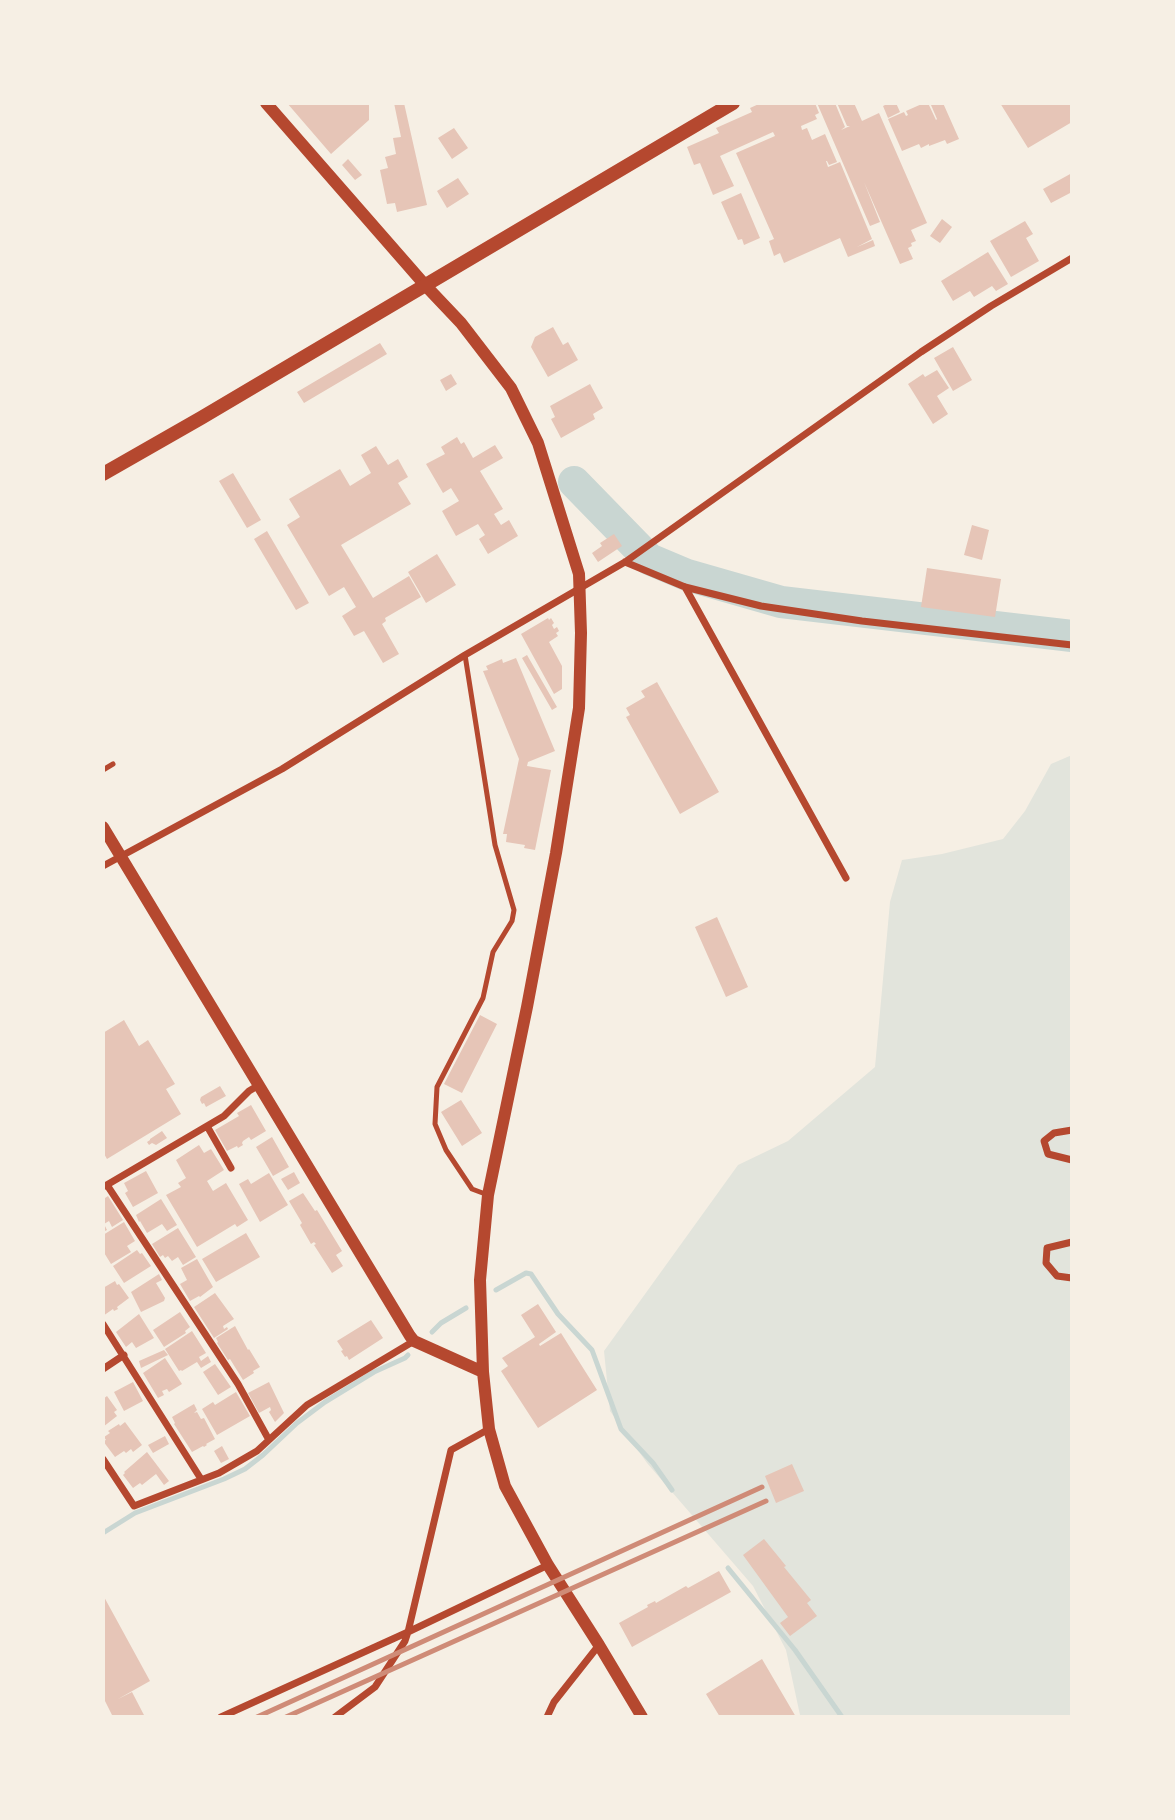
<!DOCTYPE html>
<style>
body{margin:0}
#map{position:relative;width:1175px;height:1820px;overflow:hidden;background:#f6efe4;font-family:"PT Serif",serif}
canvas{display:block}
.frame{position:absolute;inset:0;border:105px solid #f6efe4;pointer-events:none}
</style>
<div id="map">
<canvas width="1175" height="1820"></canvas>
<div class="frame"></div>
</div>
<script>
const c = document.querySelector('canvas').getContext('2d');
c.lineJoin = 'round';
function fill(path, color) { c.fillStyle = color; c.fill(path, 'evenodd'); }
function strokePath(path, color, width, dash) { c.strokeStyle = color; c.lineWidth = width; c.lineCap = dash ? 'butt' : 'round'; c.setLineDash(dash || []); c.stroke(path); }
fill(new Path2D(`
 M1072 755V1717H804L800 1715 786 1650 753 1586 647 1463 610 1411 604 1351 738 1165 788 1141 875 1067 890 902 902 860 942 854 1003 839 1025 811 1051 764Z`), '#e2e4dc');
strokePath(new Path2D(`
 M496 1290 526 1273 531 1274 558 1314 592 1350 621 1429 653 1463 672 1490
 M432 1332 441 1323 466 1308
 M103 1533 135 1513 224 1479 245 1469 263 1455 297 1423 325 1402 374 1372 405 1358 408 1355
 M728 1568 795 1650 842 1717`), '#c9d6d2', 5);
strokePath(new Path2D(`
 M574 482 649 559 687 575 781 602 1072 636`), '#c9d6d2', 32);
fill(new Path2D(`
 M287 103H369V120L331 154Z
 M394 103H404L427 205 397 212 395 203 387 204 380 170 388 168 385 157 396 154 393 138 401 137Z
 M761 103 763 105 767 103H815L819 113 815 115 817 119 801 126 802 130 807 128 812 140 825 134 837 162 829 165 827 161H826L828 167 840 162 872 239 857 247 873 240 875 246 848 257 840 238 784 263 780 253 774 256 769 241 774 239 736 153 775 136 773 132 720 156 734 186 713 195 700 163 694 165 687 147 719 133 716 128 752 112 750 108Z
 M817 103H835L845 127 841 130 850 126H847L837 103H854L862 121 879 113 927 223 911 230 916 241 911 243 912 246 908 248 913 259 900 264 864 182 880 222 870 226Z
 M889 103H896L900 112 888 118 883 106Z
 M924 103H928L936 120 937 119 931 105 943 103 959 139 947 144 945 140 929 146V144L921 148 919 144 902 151 888 119 904 112 906 116 908 115 906 111Z
 M1000 103H1072V122L1028 148Z
 M454 128 468 148 452 159 438 138Z
 M348 159 362 175 355 180 342 165Z
 M1072 173V192L1051 203 1043 189Z
 M458 178 469 194 447 208 437 191Z
 M741 193 760 238 744 245 742 239 738 240 721 202Z
 M942 219 952 227 940 243 930 236Z
 M1025 221 1033 234 1026 238 1039 261 1011 277 990 241Z
 M988 252 1008 284 996 291 992 286 974 297 970 291 953 301 941 281Z
 M553 327 563 345 568 342 578 360 548 377 531 347 535 337Z
 M380 343 387 354 304 403 297 392Z
 M953 347 972 380 953 391 934 358Z
 M937 370 949 388 937 396 948 414 933 424 908 384 923 374 925 377Z
 M451 374 457 384 446 391 440 380Z
 M590 384 603 408 593 414 595 419 561 438 551 419 555 417 550 406Z
 M457 437 461 444 464 442 473 458 495 445 503 458 480 471 503 509 494 514 501 525 509 520 518 536 488 554 479 539 485 535 478 524 456 536 442 511 459 501 451 488 443 493 426 464 445 454 441 447Z
 M376 446 388 465 398 459 408 477 398 483 411 504 341 545 373 598 409 576 421 597 385 618 386 621 382 624 399 654 383 663 364 631 354 636 342 616 356 607 344 587 329 596 287 525 300 517 289 499 340 469 350 486 371 473 361 455Z
 M233 473 261 520 247 528 219 481Z
 M972 525 989 530 982 560 964 555Z
 M267 531 309 603 296 610 254 539Z
 M614 534 622 546 598 562 592 553 602 546 600 543Z
 M437 554 456 585 426 603 408 572Z
 M927 568 1001 579 995 617 921 607Z
 M548 618 549 620 551 618 554 623 552 625 554 629 557 627 559 631 556 633 558 636 549 642 562 666V689L554 694 521 634Z
 M527 655 557 707 552 710 522 658Z
 M516 658 555 751 528 762 527 766 551 770 535 850 524 848 525 845 506 842 507 834H503L519 759 483 671 488 670 486 666 502 659 503 663Z
 M657 682 719 792 680 814 626 717 630 715 626 708 645 697 641 691Z
 M717 917 748 987 726 997 695 927Z
 M480 1015 497 1024 462 1093 444 1084Z
 M124 1020 139 1046 148 1040 175 1084 166 1089 181 1114 107 1159 103 1152V1033Z
 M220 1086 226 1096 206 1107 204 1103 202 1104 200 1100 201 1097Z
 M461 1100 482 1133 462 1146 441 1112Z
 M251 1105 266 1131 251 1140 249 1137 243 1141 242 1143 243 1145 238 1148 237 1146 227 1151 215 1130 239 1116 237 1113Z
 M162 1131 167 1138 156 1145 152 1143 149 1145 147 1142 150 1140V1139Z
 M272 1137 289 1167 273 1176 256 1147Z
 M199 1145 204 1153 211 1149 224 1170 207 1181 213 1191 226 1183 248 1220 237 1227 235 1224 197 1247 166 1195 181 1187 178 1183 186 1178 176 1160Z
 M146 1171 158 1193 133 1207 125 1193 128 1191 124 1183Z
 M294 1172 300 1183 288 1190 281 1179Z
 M269 1173 288 1205 260 1222 239 1184 248 1179 251 1184Z
 M303 1193 315 1211 317 1210 342 1251 336 1255 343 1266 332 1273 314 1245 316 1244 314 1242 311 1244 300 1225 302 1223 289 1201Z
 M103 1194 105 1198 108 1196 123 1220 112 1227 109 1221 104 1224 107 1230 103 1232Z
 M161 1199 177 1225 167 1231 162 1224 147 1233 140 1221 139 1222 136 1215Z
 M124 1222 135 1241 127 1246 131 1252 111 1264 103 1251V1235Z
 M178 1228 196 1257 183 1265 178 1257 172 1261 168 1256 165 1258 163 1255 160 1257 152 1244Z
 M246 1233 260 1257 216 1282 202 1259Z
 M137 1250 140 1254 142 1253 151 1266 124 1283 113 1266Z
 M197 1259 213 1287 200 1297 199 1296 190 1301 180 1284 187 1280 181 1268Z
 M159 1274 162 1280 156 1283 165 1298 164 1301 141 1312 131 1292Z
 M115 1281 117 1285 119 1284 129 1298 117 1307 118 1309 114 1311 113 1309 103 1316V1288Z
 M215 1293 234 1319 223 1326 224 1329 227 1327 228 1329 214 1338 194 1307Z
 M538 1304 556 1332 539 1344 540 1346 561 1333 597 1390 538 1428 501 1371 508 1366 502 1358 535 1337 521 1315Z
 M180 1312 190 1327 185 1331 186 1333 164 1347 153 1330Z
 M139 1314 154 1338 136 1348 132 1342 126 1347 116 1332Z
 M371 1320 383 1338 349 1360 347 1356 345 1357 341 1351 343 1350 337 1341Z
 M235 1326 248 1350 249 1349 260 1367 253 1371 254 1373 243 1380 230 1359 228 1360 217 1343 218 1342 216 1338Z
 M192 1331 206 1353 199 1357 201 1361 208 1356 211 1362 201 1368 197 1362 182 1371 181 1370 179 1371 165 1349Z
 M164 1350 168 1355 141 1368 139 1361Z
 M165 1358 182 1384 169 1392 167 1389 162 1391 164 1395 158 1398 143 1373Z
 M215 1364 231 1387 218 1395 203 1372Z
 M133 1382 143 1401 124 1411 114 1392Z
 M269 1382 284 1413 275 1422 269 1412 271 1410 270 1407 259 1413 248 1393Z
 M236 1392 250 1416 217 1435 202 1409 213 1402 215 1405Z
 M107 1396 117 1410 114 1412 117 1416 103 1427V1399Z
 M194 1404 197 1410 194 1413 197 1412 201 1419 204 1418 215 1439 206 1444 207 1445 204 1447 203 1446 192 1452 174 1424 175 1423 172 1417Z
 M125 1422 142 1445 133 1452 131 1449 126 1453 124 1451 115 1457 103 1441 106 1440 104 1437 110 1433 108 1431 119 1424 120 1426Z
 M165 1436 169 1444 153 1453 148 1445Z
 M222 1446 229 1459 221 1463 214 1451Z
 M147 1452 169 1481 164 1485 156 1474 142 1485 140 1483 133 1488 123 1475 125 1473 124 1472Z
 M792 1464 804 1491 776 1503 765 1476Z
 M764 1539 786 1566 784 1567 811 1600 807 1603 817 1616 790 1636 780 1623 788 1617 743 1555Z
 M719 1571 731 1592 632 1647 619 1623 648 1607 647 1605 655 1601 656 1603 686 1586 688 1588Z
 M103 1595 150 1681 118 1699 132 1692 145 1717H113L103 1697Z
 M762 1659 796 1717H720L706 1694Z`), '#e6c5b7');
strokePath(new Path2D(`
 M465 655 495 845 514 910 512 921 493 952 483 998 437 1087 435 1124 446 1150 472 1189 488 1195
 M103 770 113 764`), '#b5482f', 5);
strokePath(new Path2D(`
 M625 562 685 587 761 606 862 621 1072 645
 M685 587 846 878
 M103 866 282 769 465 655 625 562 921 352 991 306 1072 258
 M207 1126 231 1168
 M1072 1130 1054 1133 1044 1141 1048 1154 1072 1160
 M107 1185 238 1384 269 1440
 M105 1186 224 1116 249 1091 259 1085
 M1072 1242 1047 1248 1046 1263 1057 1276 1072 1278
 M103 1324 201 1479
 M103 1369 124 1355
 M103 1459 134 1506 219 1473 257 1451 307 1405 414 1341
 M221 1717 408 1632 548 1565
 M335 1717 375 1687 405 1641 408 1632 451 1450 489 1429
 M547 1717 554 1702 599 1645`), '#b5482f', 7);
strokePath(new Path2D(`
 M266 103 425 285 461 323 511 388 538 443 579 574 581 633 579 708 556 853 527 1007 488 1195 480 1280 483 1372 489 1429 505 1486 548 1565 599 1645 642 1717
 M103 827 410 1336 414 1341 483 1372`), '#b5482f', 12);
strokePath(new Path2D(`
 M103 474 201 418 733 103`), '#b5482f', 14);
strokePath(new Path2D(`
 M257 1717 762 1487
 M286 1717 766 1501`), '#cf8b77', 5);
</script>
